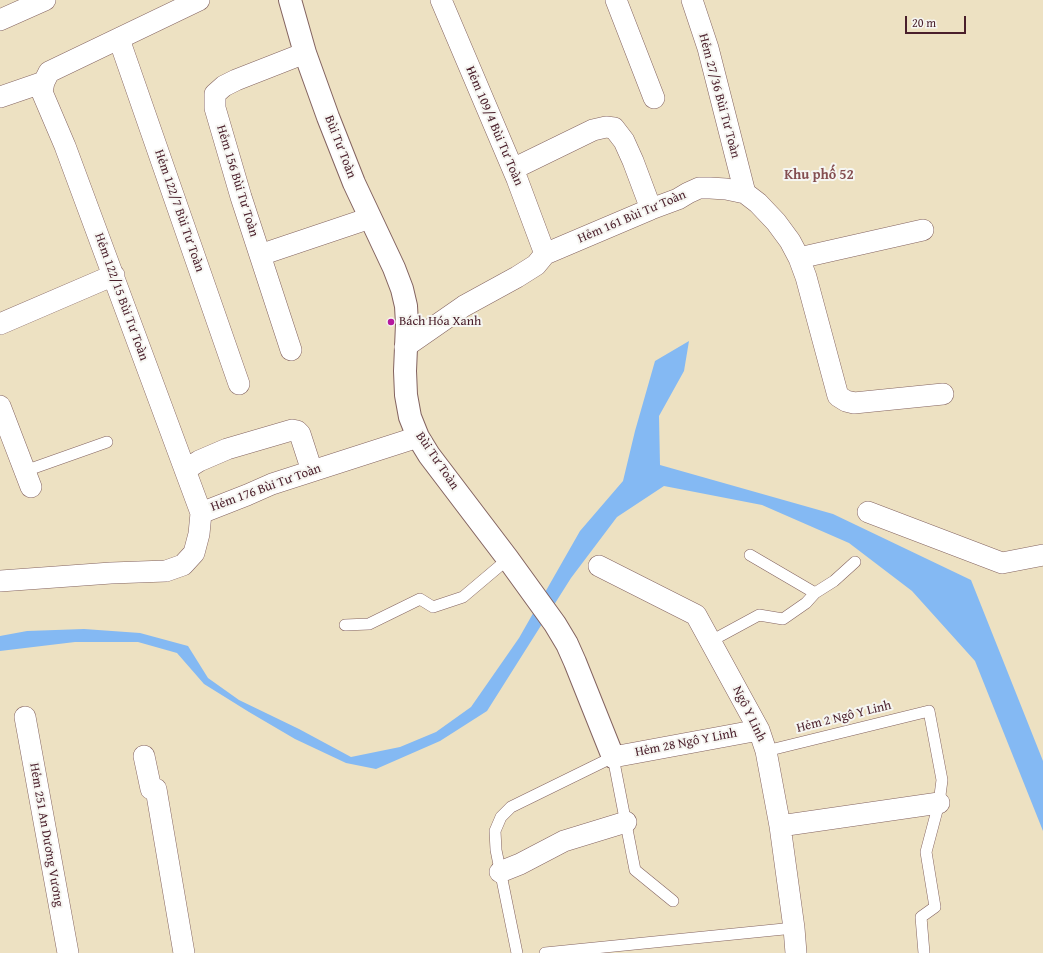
<!DOCTYPE html>
<meta charset="utf-8">
<style>
body{margin:0}
#map{position:relative;width:1043px;height:953px;overflow:hidden;background:#ede1c2;font-family:"Gentium Book Plus",serif}
canvas{display:block}
.scale{position:absolute;left:905px;top:16px;width:61px;height:18px;box-sizing:border-box;border:2px solid #4a1f2b;border-top:0;padding-left:5px;font-size:12px;line-height:14px;white-space:nowrap;color:#4a1f2b;-webkit-text-stroke:3px #f6f6f2;paint-order:stroke}
</style>
<div id="map">
<canvas width="1043" height="953"></canvas>
<div class="scale">20 m</div>
</div>
<script>
const c = document.querySelector('canvas').getContext('2d');
c.lineJoin = 'round';
function fill(path, color) { c.fillStyle = color; c.fill(path, 'evenodd'); }
function strokePath(path, color, width, dash) { c.strokeStyle = color; c.lineWidth = width; c.lineCap = dash ? 'butt' : 'round'; c.setLineDash(dash || []); c.stroke(path); }
function write(font, color, halo, rows, align = 'center') {
  c.font = font + ' "Gentium Book Plus",serif'; c.lineWidth = 4; c.setLineDash([]); c.textBaseline = 'middle'; c.strokeStyle = halo; c.fillStyle = color; for (const [text, x, y, turn = 0] of rows) {
    c.save(); c.translate(x, y); c.rotate((+turn || 0) * Math.PI / 180); c.textAlign = isNaN(turn) ? turn : align; if (halo) c.strokeText(text, 0, 0); c.fillText(text, 0, 0); c.restore();
  }
}
fill(new Path2D(`
 M689 341 684 371 659 416 660 465 833 514 971 580 1043 761V831L975 661 912 591 849 543 762 505 664 486 617 517 571 578 487 711 440 741 376 769 346 763 295 739 249 712 204 684 177 653 138 642H75L0 651V636L27 631 84 629 140 633 188 646 208 678 239 700 299 729 351 757 400 747 436 732 471 707 519 638 580 531 623 481 635 431 655 361Z`), '#84b9f3');
const service = new Path2D(`
 M25 471 107 442
 M815 593 834 581 855 562
 M345 625 369 624 420 599 433 607 463 597 508 559
 M711 641 759 615 783 619 806 603 815 593 750 555
 M766 751 929 711 942 780 939 803 926 852 935 907 921 917 924 953
 M517 953 496 850 495 831 501 817 511 807 613 757 635 870 673 901
 M545 953 794 928`);
const minor = new Path2D(`
 M441 0 517 179 545 254
 M616 0 654 98
 M692 0 708 48 745 193
 M0 20 45 0
 M119 39 239 384
 M0 97 44 82 49 72 199 0
 M513 169 593 130 606 127 614 128 624 141 633 161 651 209
 M260 255 370 218
 M799 258 923 230
 M0 324 114 275
 M405 347 464 306 517 277 536 265 545 254 651 209 678 199 688 193 699 188H710L726 189 745 193 758 203 776 222 790 241 799 258 806 277 838 396 846 401 854 403 943 394
 M291 350 241 197 215 108V94L224 86 236 80 305 53
 M0 406 31 487
 M185 470 199 461 227 449 292 430 297 431 300 434 312 471
 M868 512 1002 563 1043 555
 M201 513 247 495 272 484 418 437
 M599 566 696 615 759 730 766 751 780 826 794 928 796 953
 M0 581 111 573 166 571 183 565 194 553 199 534 201 513 65 146 42 92 44 82
 M25 717 68 953
 M144 756 151 789H156L184 953
 M613 757 759 730
 M780 826 939 803
 M500 872 520 864 564 841 626 822`);
const tertiary = new Path2D(`
 M290 0 305 53 328 117 354 183 394 268 402 289 406 306 407 324 405 371 406 395 410 417 418 437 429 455 508 559 555 624 567 644 575 662 613 757`);
strokePath(service, '#836360', 12);
strokePath(minor, '#836360', 22);
strokePath(tertiary, '#836360', 24);
strokePath(service, '#fff', 11);
strokePath(minor, '#fff', 21);
strokePath(tertiary, '#fff', 22);
for (const [x, y, r, color] of [
 [391,322,4,"#b5179e"]
]) { const dot = new Path2D(); dot.arc(x, y, r, 0, 2 * Math.PI); c.fillStyle = color; c.fill(dot); strokePath(dot, '#f6f6f2', 1.5); }
write('13px', '#4a1f2b', '#f6f6f2', [
 ["Hẻm 27/36 Bùi Tư Toàn",719,96,75],
 ["Hẻm 109/4 Bùi Tư Toàn",494,126,67],
 ["Bùi Tư Toàn",340,147,69],
 ["Hẻm 156 Bùi Tư Toàn",237,181,73],
 ["Hẻm 122/7 Bùi Tư Toàn",179,211,71],
 ["Hẻm 161 Bùi Tư Toàn",632,217,-23],
 ["Hẻm 122/15 Bùi Tư Toàn",121,297,70],
 ["Bùi Tư Toàn",437,461,56],
 ["Hẻm 176 Bùi Tư Toàn",266,488,-20],
 ["Ngô Y Linh",749,714,64],
 ["Hẻm 2 Ngô Y Linh",844,717,-14],
 ["Hẻm 28 Ngô Y Linh",686,743,-11],
 ["Hẻm 251 An Dương Vương",46,835,80]
]);
write('13px', '#4a1f2b', '#f6f6f2', [
 ["Bách Hóa Xanh",399,322]
], 'left');
write('bold 14px', '#844e50', '#f6f6f2', [
 ["Khu phố 52",819,175]
]);
</script>
